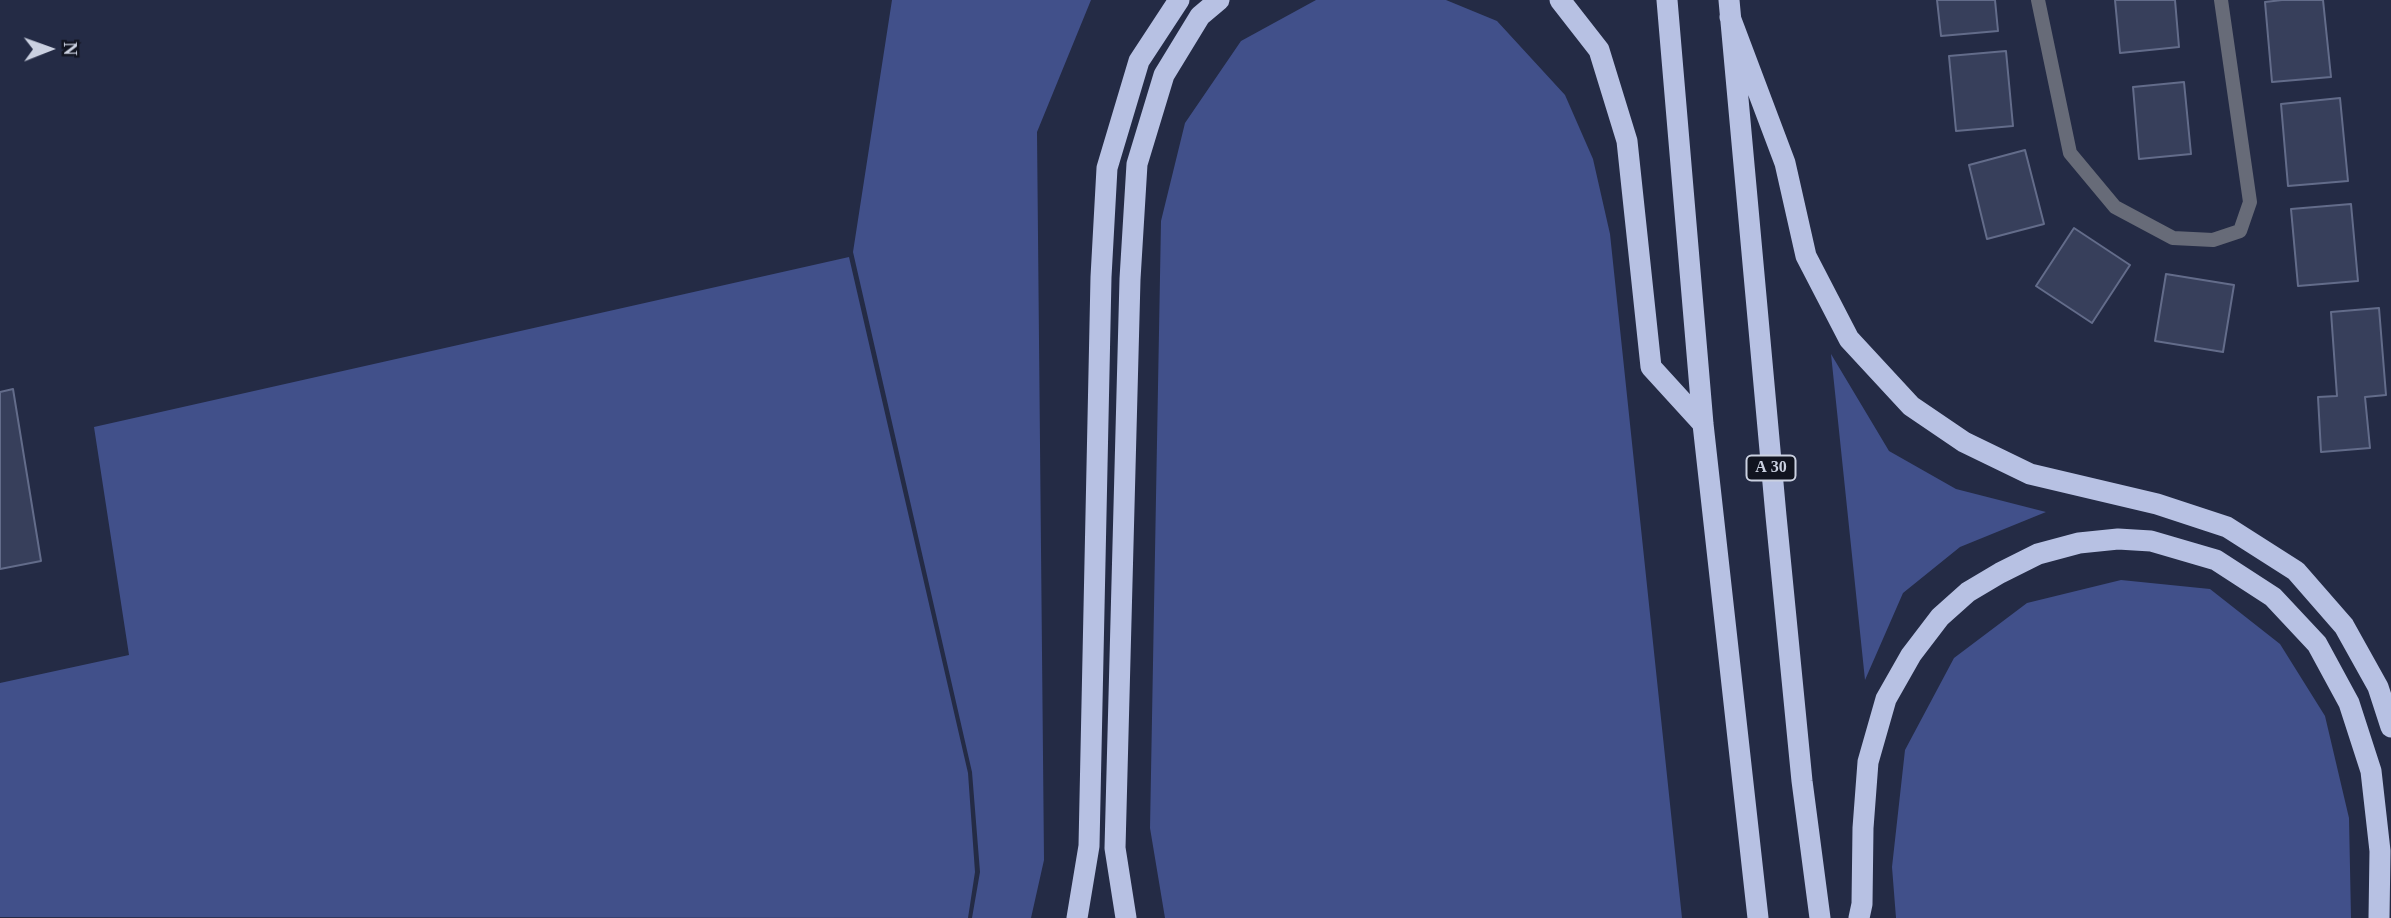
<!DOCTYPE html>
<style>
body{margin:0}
#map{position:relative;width:2391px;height:918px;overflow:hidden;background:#242b45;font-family:Georgia,serif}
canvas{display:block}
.north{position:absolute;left:14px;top:14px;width:70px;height:70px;-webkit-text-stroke:5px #111420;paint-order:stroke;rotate:89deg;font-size:19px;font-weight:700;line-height:28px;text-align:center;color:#cbd1e1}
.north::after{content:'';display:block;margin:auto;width:24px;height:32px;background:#cbd1e1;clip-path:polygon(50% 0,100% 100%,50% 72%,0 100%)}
</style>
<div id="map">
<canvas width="2391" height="918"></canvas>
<div class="north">N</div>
</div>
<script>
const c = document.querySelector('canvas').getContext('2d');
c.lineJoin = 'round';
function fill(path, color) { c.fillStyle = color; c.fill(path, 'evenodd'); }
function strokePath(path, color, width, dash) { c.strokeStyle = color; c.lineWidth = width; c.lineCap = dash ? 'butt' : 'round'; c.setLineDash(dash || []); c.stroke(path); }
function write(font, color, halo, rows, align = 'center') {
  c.font = font + ' Georgia,serif'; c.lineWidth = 5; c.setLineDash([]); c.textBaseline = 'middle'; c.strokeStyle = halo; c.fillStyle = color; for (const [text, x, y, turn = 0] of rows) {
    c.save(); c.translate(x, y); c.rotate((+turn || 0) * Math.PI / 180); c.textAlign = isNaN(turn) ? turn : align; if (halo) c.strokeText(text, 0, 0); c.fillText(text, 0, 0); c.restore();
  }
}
fill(new Path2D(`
 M892 0H1091L1037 132 1044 860 1031 918H972L980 872 972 772 853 252Z
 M1316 0H1446L1497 21 1565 95 1593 159 1610 234 1682 918H1165L1150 828 1161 221 1185 123 1241 41Z
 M849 257 968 773 975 872 968 918 0 917V683L129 655 94 427Z
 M1831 354 1889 451 1956 489 2046 512 1960 547 1903 593 1865 680Z
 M2121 580 2210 589 2280 644 2325 716 2349 818 2351 918H1896L1892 867 1905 750 1954 658 2027 603Z`), '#41508a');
const building = new Path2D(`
 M1937 0H1995L1998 31 1941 36Z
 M2115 0H2175L2179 47 2120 53Z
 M2282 0H2323L2331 77 2272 82 2265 2Z
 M2006 51 2013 126 1956 131 1949 56Z
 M2184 82 2191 154 2139 159 2133 87Z
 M2340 98 2348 181 2288 186 2281 104Z
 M2025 150 2044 224 1987 239 1969 165Z
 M2351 204 2358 281 2298 286 2291 209Z
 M2074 228 2130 265 2092 323 2036 286Z
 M2166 274 2234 285 2223 352 2155 341Z
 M2379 308 2386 395 2365 397 2370 448 2321 452 2318 397 2337 396 2331 312Z
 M13 389 41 561 0 569V392Z`);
fill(building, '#373f5b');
strokePath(building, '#636c8a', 2);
strokePath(new Path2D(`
 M2038 0 2070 153 2115 207 2173 238 2213 240 2240 231 2250 202 2221 0`), '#676b78', 14);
strokePath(new Path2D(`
 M1560 0 1599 50 1627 141 1651 367 1703 424
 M1667 0 1703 424 1758 918
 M1729 0 1776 516 1802 781 1820 918
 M1730 17 1785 163 1806 256 1849 339 1911 406 1964 442 2030 474 2157 504 2227 527 2296 571 2344 626 2378 687 2391 727
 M1077 918 1089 846 1101 277 1107 168 1139 61 1179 0
 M1126 918 1115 848 1130 279 1137 164 1164 75 1200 16 1219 0
 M1859 918 1862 904 1863 828 1868 762 1886 699 1911 655 1940 617 1968 592 2000 573 2038 554 2079 543 2118 539 2151 541 2216 560 2273 597 2317 644 2349 703 2371 771 2380 851 2379 918`), '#b7c1e3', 21);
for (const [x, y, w] of [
 [1771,468,49]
]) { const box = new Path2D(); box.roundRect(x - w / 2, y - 12.5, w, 25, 5); c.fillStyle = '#111420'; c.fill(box); strokePath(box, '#cbd1e1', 2); }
write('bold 16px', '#cbd1e1', null, [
 ["A 30",1771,468]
]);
</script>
